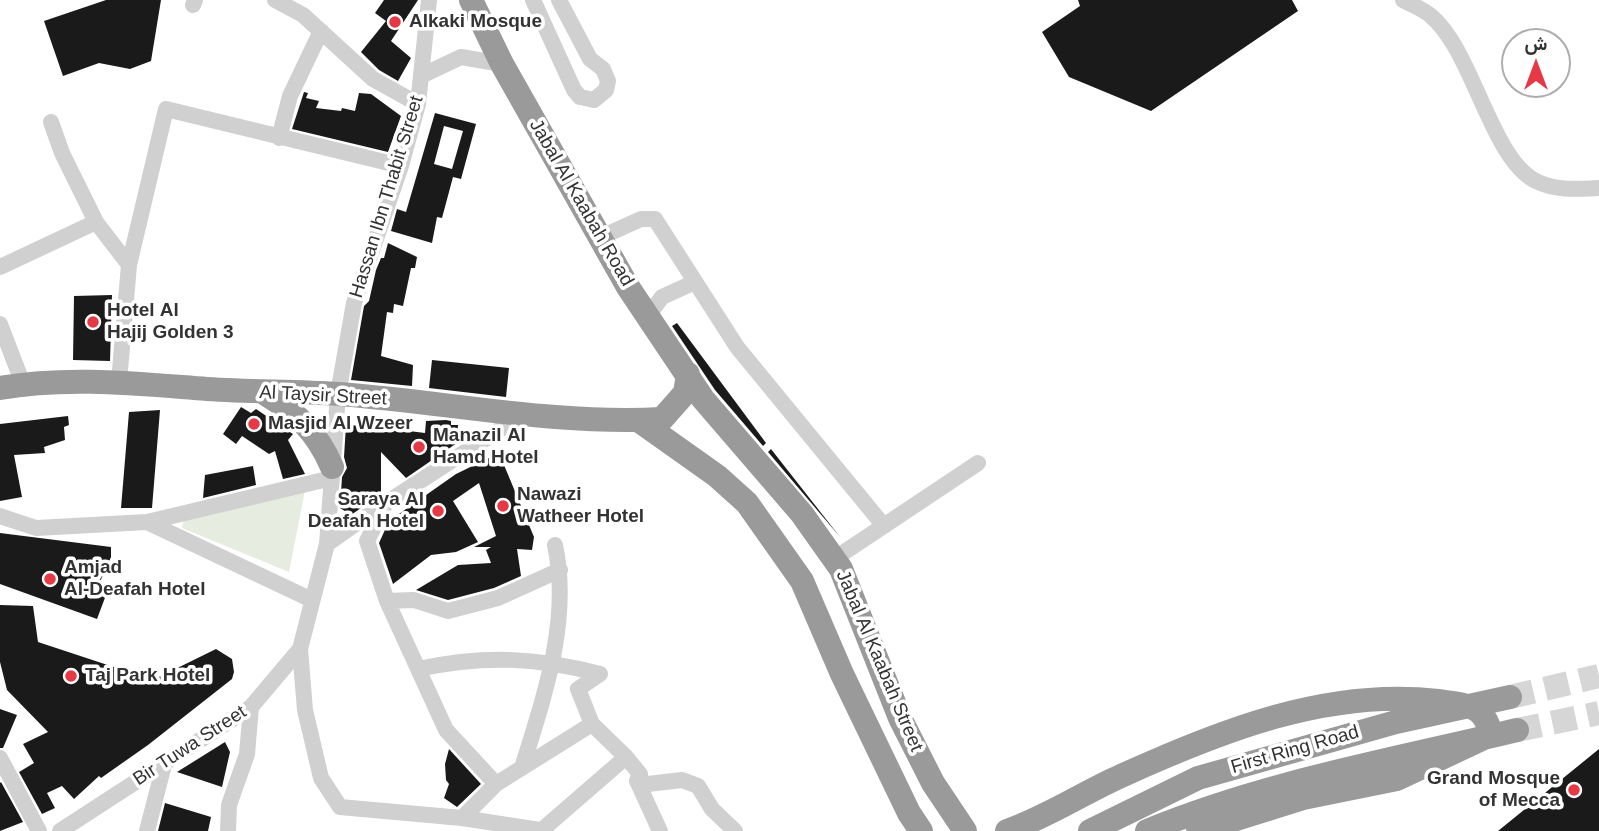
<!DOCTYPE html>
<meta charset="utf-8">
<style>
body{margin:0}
#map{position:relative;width:1599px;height:831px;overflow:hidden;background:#fff;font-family:Helvetica,Vazirmatn,sans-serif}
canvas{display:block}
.north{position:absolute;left:1501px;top:28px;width:70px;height:70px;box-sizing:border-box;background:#fff;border:2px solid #adadad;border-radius:50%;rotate:0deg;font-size:19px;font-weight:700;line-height:28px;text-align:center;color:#333}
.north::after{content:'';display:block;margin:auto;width:24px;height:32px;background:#e63946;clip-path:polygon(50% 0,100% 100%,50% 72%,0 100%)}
</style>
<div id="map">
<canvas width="1599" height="831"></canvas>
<div class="north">ش</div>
</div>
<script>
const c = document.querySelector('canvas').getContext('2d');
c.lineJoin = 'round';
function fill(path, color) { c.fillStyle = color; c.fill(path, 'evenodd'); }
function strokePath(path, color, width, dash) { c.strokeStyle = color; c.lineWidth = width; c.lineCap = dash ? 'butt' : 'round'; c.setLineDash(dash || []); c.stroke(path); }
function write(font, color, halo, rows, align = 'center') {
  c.font = font + ' Helvetica,sans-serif'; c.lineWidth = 7; c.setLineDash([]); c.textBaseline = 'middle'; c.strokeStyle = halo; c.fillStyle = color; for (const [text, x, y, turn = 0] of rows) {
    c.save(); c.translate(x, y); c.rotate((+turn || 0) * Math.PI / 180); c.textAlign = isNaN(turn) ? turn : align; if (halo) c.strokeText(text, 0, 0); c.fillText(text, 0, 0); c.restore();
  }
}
fill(new Path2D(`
 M305 490 289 572 182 528 184 518Z`), '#e6ecdf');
fill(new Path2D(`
 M106 0H161L151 61 130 69 99 63 63 76 44 21Z
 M384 0H418L391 41 411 58 398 81 379 70 361 52 386 21 375 13Z
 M1078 0H1292L1298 11 1151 111 1069 77 1042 32 1080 6Z
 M304 92 308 93 306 98 319 101 316 108 341 111 342 108 355 111 359 93 371 94 401 116 388 152 292 129Z
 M435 113 476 124 461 179 453 177 442 218 437 217 432 243 391 231 397 209 406 212ZM444 126 463 131 452 169 434 164Z
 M388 243 417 257 415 268H411L403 306 394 304 393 313 387 312 381 356 413 365 412 386 351 380 364 306 369 301 376 270 381 258H384Z
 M112 295 110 361 73 360 74 296Z
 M677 323 766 443 763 446 715 390 672 326Z
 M432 360 509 368 506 397 429 388Z
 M241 407 251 413 256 409 293 434 288 440 305 474 283 479 275 451 269 454 242 436 236 444 223 434Z
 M160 410 152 508H121L129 412Z
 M68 416 69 425 64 427 65 440 44 447 45 453 14 455 22 497 0 501V424Z
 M446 420 451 421V425H458L457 443 406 478 381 452V494L351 515 340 508 342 477 347 468 344 457 346 425 390 427V422L410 421 409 431 425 433 426 421Z
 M771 449 840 537 768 452Z
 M499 453 534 537 532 550 517 549 521 576 494 588 448 600 416 590 458 565 491 563 486 550 491 547H474L496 536 479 483 453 501 478 542 456 552 431 555 393 584 379 543 389 521 456 474Z
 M253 466 256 485 203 498 205 475Z
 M0 533 111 547V557L99 584 109 587 97 619 0 584Z
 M0 605 33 606 38 642 153 680 216 649 232 659 234 672 232 679 148 745 101 778 99 776 74 799 62 786 47 793 55 808 42 814 19 772 34 763 23 744 48 732 7 690 0 662Z
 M0 709 17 715 3 748H0Z
 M225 742 230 752 222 787 177 772Z
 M449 749 481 784 457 807 444 798 449 784 446 780 445 764Z
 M1599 749V831H1498Z
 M1 782 23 822 0 831V783Z
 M165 803 211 817 208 831H158Z`), '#1a1a1a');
strokePath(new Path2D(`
 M1510 697 1599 676
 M1517 730 1599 713`), '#d6d6d6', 24, [24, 12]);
strokePath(new Path2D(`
 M275 0 303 15 373 79 418 104
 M533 0 574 90 580 97 594 100 606 90 608 81 603 69 590 59 559 0
 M1403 0C1412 5 1423 9 1431 16 1473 51 1491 159 1536 181 1555 191 1578 189 1599 188
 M193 5 195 0
 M423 75 461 57 502 64
 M51 122 62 153 96 222 129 265
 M279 138 290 96 321 31
 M599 238 641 219H655L737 347 884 526
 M0 267 96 222
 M648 316 662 297 695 282
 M0 324 23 384
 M119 382 129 265 166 109 401 166
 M524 414 386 503 367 541 387 601 414 600 448 611 498 598 560 570
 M0 516 36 528 147 522 332 478
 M147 522 312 600
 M327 544 384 504
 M834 559 978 463
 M387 601 446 730 496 784 462 818
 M300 649 305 710 321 778 340 807 462 818 546 831
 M418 669C483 655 537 657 600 674
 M592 724 578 689 600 674
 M0 758 39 831
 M522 768C544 696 571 621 555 545
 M496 784 592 724 626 757
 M639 785 682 780 698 786 712 809 735 831
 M543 829 626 757 640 774 637 781 660 831
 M60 831 251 707 300 649 327 544 338 394 354 303 401 166 418 104 429 0
 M147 831 165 761
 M228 831 229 805 247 754 251 707`), '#d0d0d0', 16);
strokePath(new Path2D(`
 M471 0 502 64 628 287 703 399 802 514 841 569 900 718 933 783 965 831
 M0 388C68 376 139 384 207 389 251 392 295 391 339 394 446 402 555 425 662 419L685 393 688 374
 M264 393C297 413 317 432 332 467
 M638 420 717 476 747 503 802 581 842 674 909 813 921 831
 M1007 831C1047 817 1083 793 1121 776 1220 731 1328 688 1438 701 1459 704 1482 703 1489 728L1482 739 1397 779 1303 798 1198 831
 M1090 831 1198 778 1396 722 1510 697
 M1147 831C1266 782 1392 760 1517 730`), '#9a9a9a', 24);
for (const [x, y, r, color] of [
 [395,22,7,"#e63946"],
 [93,322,7,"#e63946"],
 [254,424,7,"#e63946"],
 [419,447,7,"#e63946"],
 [503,506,7,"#e63946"],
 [438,511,7,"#e63946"],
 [50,579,7,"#e63946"],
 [71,676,7,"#e63946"],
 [1574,790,7,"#e63946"]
]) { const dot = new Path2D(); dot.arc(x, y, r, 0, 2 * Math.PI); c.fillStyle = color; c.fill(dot); strokePath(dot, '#fff', 2.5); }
write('bold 19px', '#333', '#fff', [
 ["Alkaki Mosque",409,22],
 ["Hotel Al",107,311],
 ["Hajij Golden 3",107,333],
 ["Masjid Al Wzeer",268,424],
 ["Manazil Al",433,436],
 ["Hamd Hotel",433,458],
 ["Nawazi",517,495],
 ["Watheer Hotel",517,517],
 ["Saraya Al",424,500,"right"],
 ["Deafah Hotel",424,522,"right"],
 ["Amjad",64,568],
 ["Al-Deafah Hotel",64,590],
 ["Taj Park Hotel",85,676],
 ["Grand Mosque",1560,779,"right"],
 ["of Mecca",1560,801,"right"]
], 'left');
write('19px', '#333', '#fff', [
 ["Hassan Ibn Thabit Street",387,197,-73],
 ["Jabal Al Kaabah Road",581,203,60],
 ["Al Taysir Street",323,396,3],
 ["Jabal Al Kaabah Street",879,661,67],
 ["Bir Tuwa Street",190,746,-33],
 ["First Ring Road",1295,750,-16]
]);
</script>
